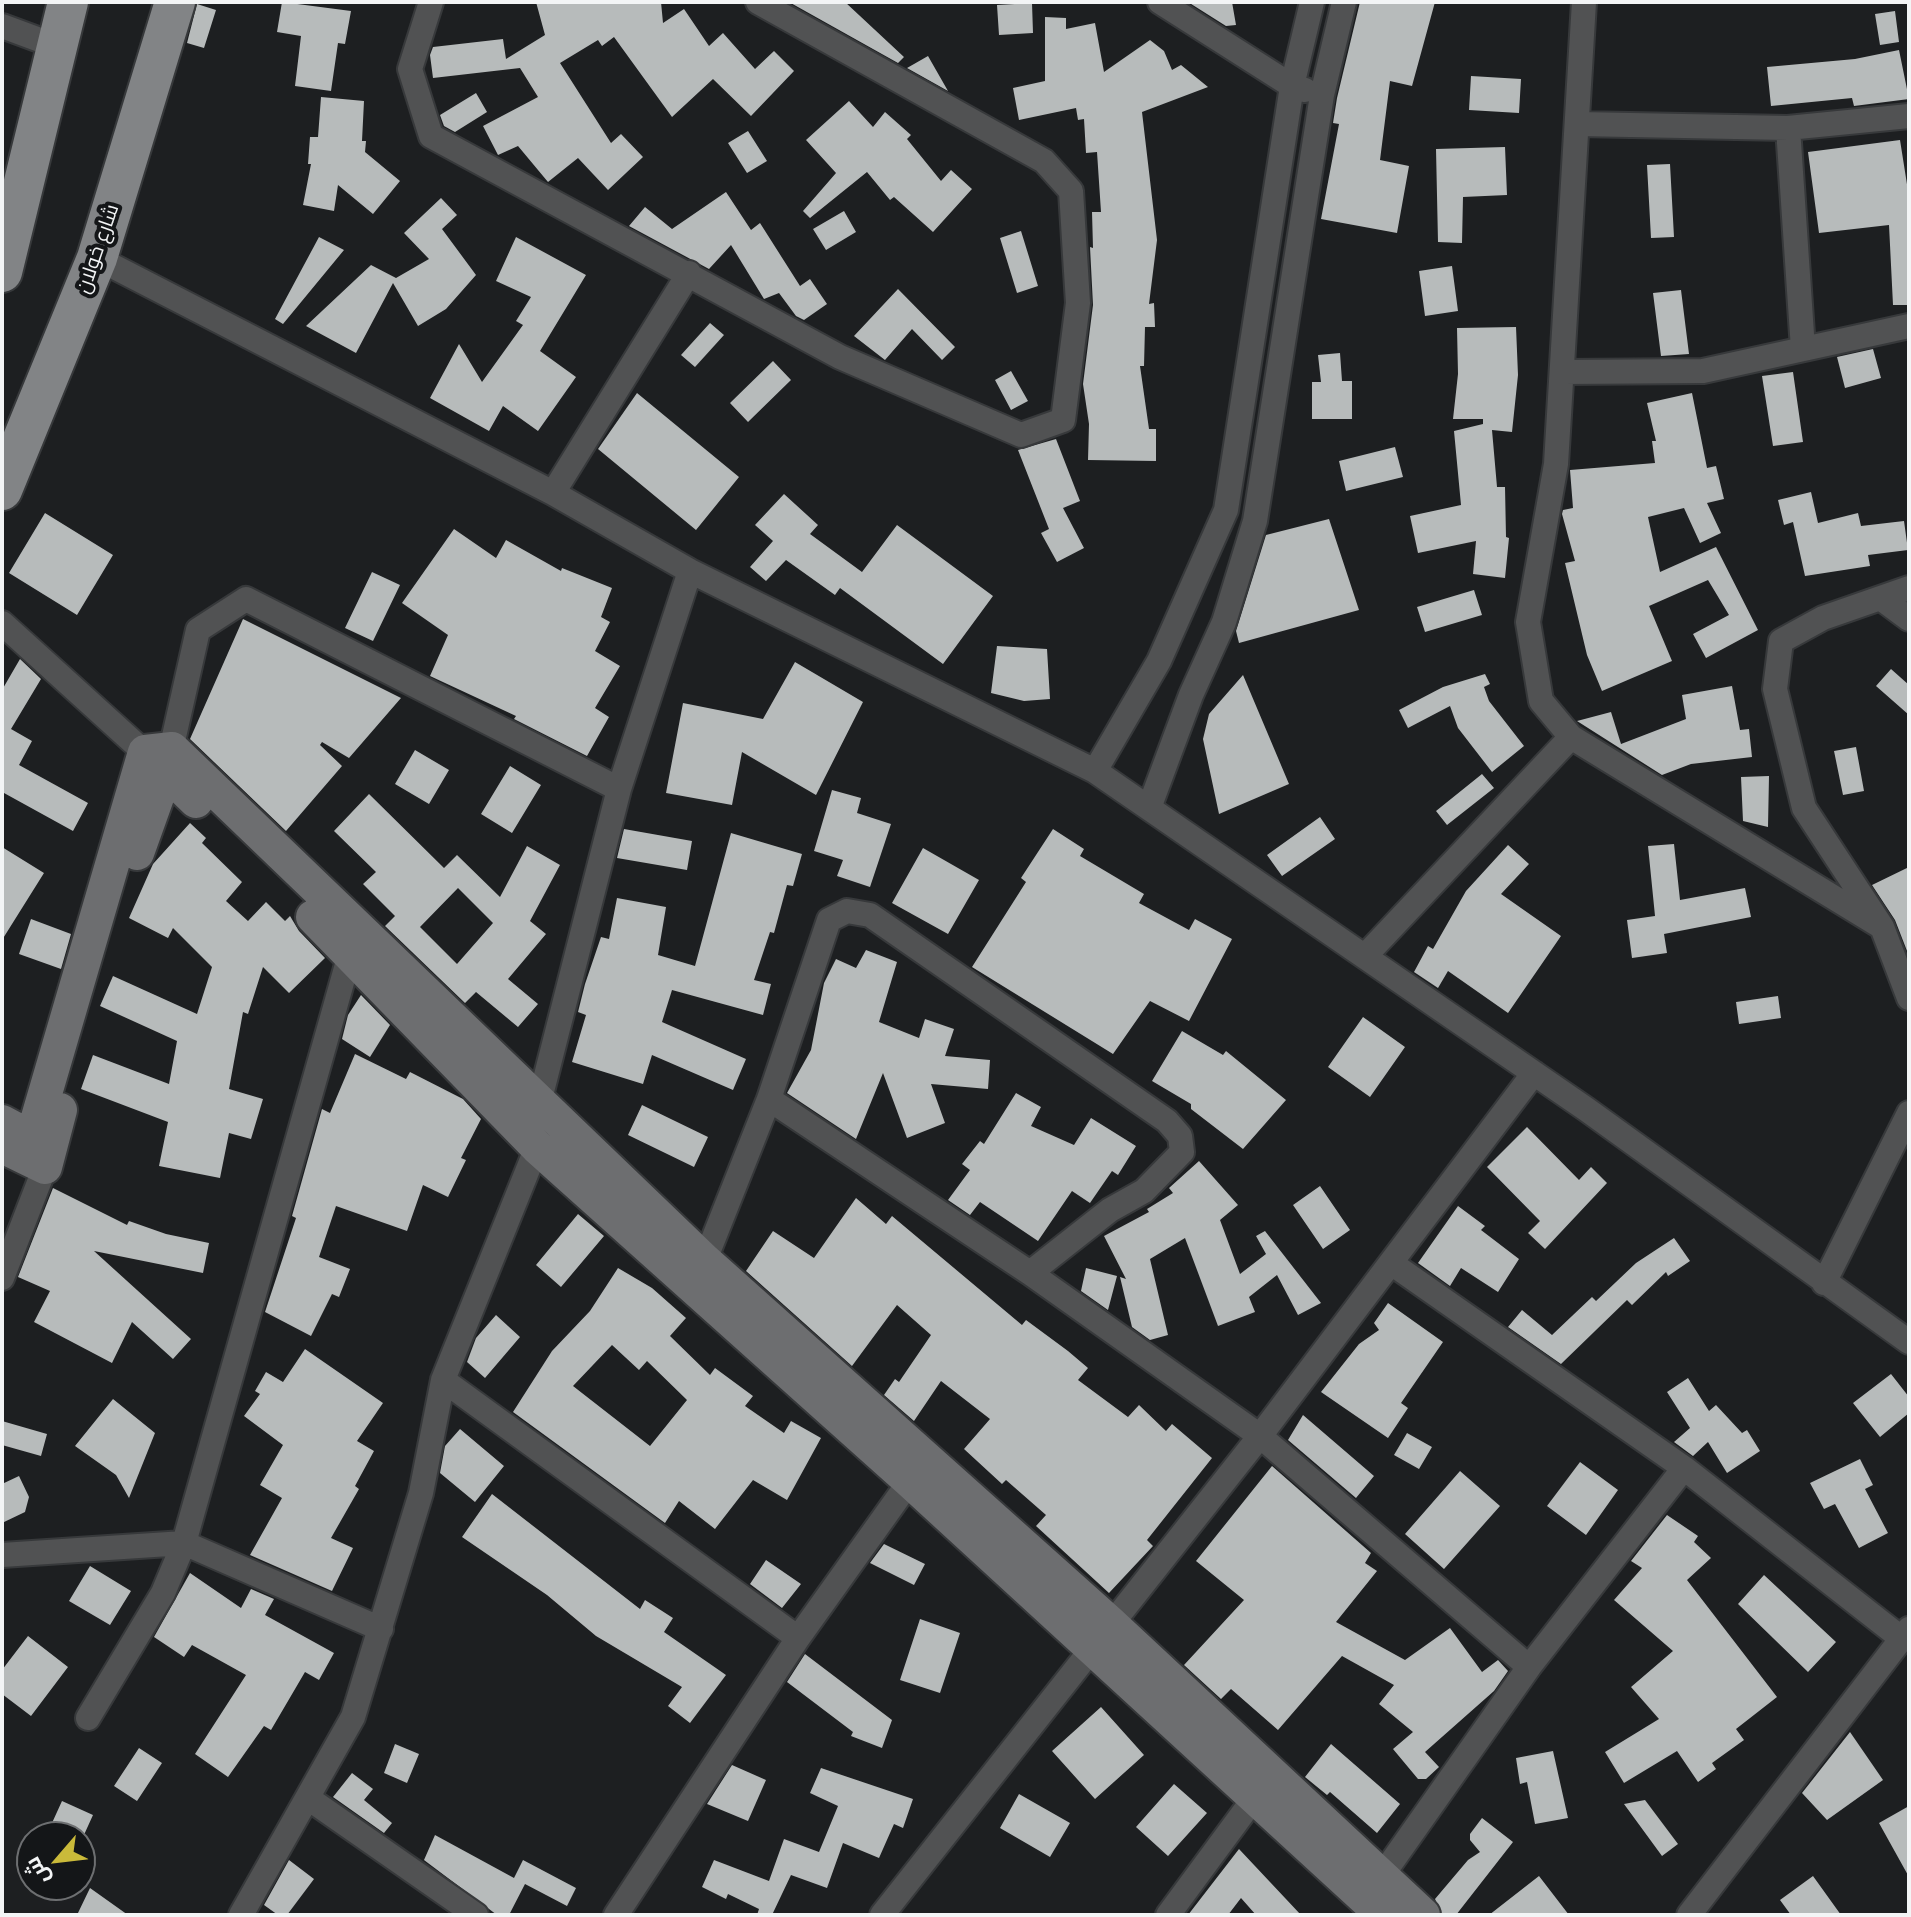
<!DOCTYPE html>
<meta charset="utf-8">
<style>
body{margin:0}
#map{position:relative;width:1911px;height:1917px;overflow:hidden;background:#1d1f21;font-family:"PT Sans",Cairo,sans-serif}
canvas{display:block}
.frame{position:absolute;inset:0;border:4px solid #f3f5f6;pointer-events:none}
.north{position:absolute;left:16px;top:1821px;width:80px;height:80px;box-sizing:border-box;background:#141618;border:2px solid #6d6f71;border-radius:50%;rotate:242deg;font-size:22px;font-weight:700;line-height:32px;text-align:center;color:#f3f5f6}
.north::after{content:'';display:block;margin:auto;width:28px;height:36px;background:#caba3a;clip-path:polygon(50% 0,100% 100%,50% 72%,0 100%)}
</style>
<div id="map">
<canvas width="1911" height="1917"></canvas>
<div class="frame"></div>
<div class="north">ش</div>
</div>
<script>
const c = document.querySelector('canvas').getContext('2d');
c.lineJoin = 'round';
function fill(path, color) { c.fillStyle = color; c.fill(path, 'evenodd'); }
function strokePath(path, color, width, dash) { c.strokeStyle = color; c.lineWidth = width; c.lineCap = dash ? 'butt' : 'round'; c.setLineDash(dash || []); c.stroke(path); }
function write(font, color, halo, rows, align = 'center') {
  c.font = font + ' "PT Sans",Cairo,sans-serif'; c.lineWidth = 8; c.setLineDash([]); c.textBaseline = 'middle'; c.strokeStyle = halo; c.fillStyle = color; for (const [text, x, y, turn = 0] of rows) {
    c.save(); c.translate(x, y); c.rotate((+turn || 0) * Math.PI / 180); c.textAlign = isNaN(turn) ? turn : align; if (halo) c.strokeText(text, 0, 0); c.fillText(text, 0, 0); c.restore();
  }
}
fill(new Path2D(`
 M282 2 351 11 345 44 338 43 331 91 295 86 301 36 277 32Z
 M536 2H661L663 23 684 9 709 46 723 33 755 69 774 51 794 71 751 116 713 79 672 117 614 37 602 46 598 40 560 63 611 143 621 134 643 157 608 190 578 158 548 182 518 146 498 155 483 126 538 97 520 68 433 78 430 55 433 47 503 39 506 59 545 35Z
 M789 2H845L904 57 898 63Z
 M1188 2H1232L1236 25 1226 26Z
 M1360 2H1435L1412 86 1390 81 1380 160 1409 166 1397 233 1321 219 1339 124 1333 123 1337 98Z
 M1032 3 1033 33 999 35 997 5Z
 M197 4 216 10 204 48 187 43Z
 M1895 11 1899 42 1880 45 1875 14Z
 M1045 17 1066 18V29L1095 23 1104 72 1150 40 1164 51 1172 70 1181 65 1208 87 1142 112 1157 240 1149 304 1154 303 1155 327H1145L1144 366H1140L1149 429H1156V461L1088 460 1089 424 1083 384 1093 305 1090 247 1093 248 1092 212H1101L1097 152 1086 153 1084 119 1078 120 1076 108 1019 120 1013 88 1045 81Z
 M1899 50 1909 99 1854 106 1852 98 1771 106 1767 67 1855 59Z
 M928 56 948 91 907 68Z
 M1471 76 1521 79 1519 113 1469 110Z
 M476 93 487 112 455 132 444 126 440 115Z
 M321 97 364 101 362 141H366L365 152 400 181 373 214 338 185 334 211 303 205 311 164H308L310 137H318Z
 M849 101 873 127 885 112 911 135 907 139 941 181 951 170 972 189 933 232 894 197 890 200 867 172 810 218 803 211 836 173 806 140Z
 M748 131 767 161 747 173 728 143Z
 M1900 140 1909 197V305H1893L1889 225 1819 233 1808 152Z
 M1505 147 1507 195 1463 197 1462 243 1438 242 1436 149Z
 M1670 164 1674 237 1651 238 1647 165Z
 M726 192 751 230 760 223 800 286 810 279 827 304 804 320 796 316 779 293 764 299 731 245 709 269 629 226 645 207 672 229Z
 M441 198 457 215 442 229 476 275 446 309 418 326 393 283 356 353 306 326 371 265 396 278 429 259 404 233Z
 M844 211 856 232 826 250 813 229Z
 M1021 231 1038 286 1017 293 1000 238Z
 M319 237 344 250 283 324 275 319Z
 M516 237 586 275 540 351 576 377 538 431 503 406 489 431 430 398 459 344 482 382 523 325 516 321 531 297 496 281Z
 M1452 266 1458 311 1425 316 1419 271Z
 M898 289 955 347 942 360 912 329 885 360 854 336Z
 M1681 290 1689 354 1661 356 1653 293Z
 M710 323 724 335 695 367 681 355Z
 M1516 327 1518 375 1512 432 1492 430 1497 487H1505L1506 537 1509 538 1505 578 1473 574 1476 541 1418 553 1410 516 1461 505 1454 431 1483 424V419H1453L1458 374 1457 328Z
 M1873 349 1881 378 1845 388 1837 357Z
 M1340 353 1342 381H1352V419H1312V382H1321L1318 355Z
 M773 361 791 380 748 422 730 403Z
 M1011 371 1028 401 1011 410 995 380Z
 M1793 372 1803 442 1773 446 1762 376Z
 M637 393 739 477 696 530 598 449Z
 M1692 393 1707 468 1716 466 1724 499 1707 503 1721 533 1700 543 1684 508 1648 517 1660 572 1716 547 1758 630 1706 658 1693 634 1729 615 1708 580 1649 606 1672 661 1602 691 1587 655 1565 563 1575 561 1562 514 1563 510 1573 508 1570 470 1655 463 1652 441H1656L1647 403Z
 M1056 439 1080 501 1063 508 1084 548 1057 562 1041 533 1049 529 1018 450Z
 M1395 447 1403 477 1346 491 1339 461Z
 M1811 492 1818 523 1858 513 1861 526 1904 521 1908 550 1868 555 1870 566 1805 576 1793 522 1784 525 1778 500Z
 M784 494 818 525 810 534 862 572 897 525 993 596 943 664 840 588 835 595 786 560 766 581 750 567 773 541 755 525Z
 M45 513 113 555 77 615 9 573Z
 M1329 519 1359 610 1239 643 1236 631 1266 535Z
 M454 529 496 558 506 540 561 571 562 568 612 588 601 617 610 622 595 651 620 666 595 708 609 717 587 756 514 719 516 716 430 676 448 635 402 603Z
 M372 572 400 585 373 641 345 628Z
 M1474 590 1482 615 1425 632 1417 607Z
 M243 619 401 698 349 758 322 742 320 745 342 766 286 831 190 739Z
 M997 646 1047 649 1050 699 1024 701 991 693Z
 M20 659 41 679 11 729 32 741 19 765 88 803 73 831 4 793 2 796V690Z
 M795 662 863 702 816 795 742 752 732 805 666 793 683 703 763 719Z
 M1891 669 1909 685V715L1876 686Z
 M1485 674 1490 684 1484 687 1489 701 1524 746 1492 772 1458 728 1450 706 1408 728 1399 710 1443 687Z
 M1243 675 1289 784 1219 814 1203 739 1209 714Z
 M1732 686 1740 730 1749 729 1752 757 1691 764 1662 775 1577 721 1611 712 1621 744 1686 719 1682 695Z
 M1856 747 1864 791 1843 795 1834 751Z
 M415 750 449 770 429 804 395 784Z
 M510 766 541 785 512 833 481 814Z
 M1482 774 1494 788 1447 825 1436 811Z
 M1769 776 1768 827 1743 821 1741 777Z
 M832 790 861 798 857 813 891 824 870 887 837 876 843 860 814 851Z
 M369 794 444 868 457 855 500 897 527 846 560 865 530 921 546 934 508 979 538 1004 518 1027 476 992 465 1003 385 926 395 916 363 884 376 872 334 831ZM458 888 493 923 457 964 420 927Z
 M1320 817 1335 839 1282 876 1267 855Z
 M190 823 206 838 202 843 242 882 226 901 248 921 266 902 285 921 290 916 299 931 325 958 289 993 263 967 248 1014 243 1012 229 1089 263 1099 251 1139 229 1133 220 1178 159 1166 168 1122 81 1089 93 1055 169 1084 177 1041 100 1006 113 976 197 1014 212 967 173 928 168 938 129 918 153 864Z
 M624 829 692 841 687 870 617 858Z
 M1053 829 1084 849 1080 856 1144 894 1139 903 1189 930 1195 919 1232 939 1189 1021 1150 1001 1113 1054 972 967 1026 882 1021 878Z
 M731 833 802 854 793 886 787 885 774 933 770 932 754 980 771 984 763 1015 672 990 662 1022 746 1059 733 1090 652 1055 643 1084 572 1062 586 1015 578 1012 585 984 601 937 609 939 617 898 666 907 658 955 695 966Z
 M1674 844 1680 900 1745 888 1751 917 1664 934 1667 953 1632 958 1627 920 1655 916 1648 846Z
 M1508 845 1529 864 1501 894 1561 936 1508 1013 1448 971 1438 988 1414 972 1428 946 1433 949 1466 891Z
 M2 847 44 873 2 940Z
 M923 848 979 880 948 934 892 903Z
 M1909 867V956L1895 920 1872 885Z
 M31 919 71 934 61 969 19 954Z
 M866 950 897 962 879 1022 919 1038 925 1019 954 1029 945 1056 990 1060 988 1089 931 1084 945 1123 907 1138 883 1073 856 1139 787 1093 811 1050 824 983 836 959 856 968Z
 M361 995 390 1025 370 1057 342 1039 348 1015Z
 M1778 996 1781 1018 1739 1024 1736 1002Z
 M1363 1017 1405 1047 1370 1097 1328 1067Z
 M1182 1031 1223 1055 1226 1051 1286 1100 1243 1149 1191 1109V1104L1152 1081Z
 M355 1054 406 1079 410 1072 463 1099 481 1119 461 1158 466 1160 448 1197 423 1185 407 1231 336 1206 319 1257 350 1269 339 1297 332 1294 311 1336 265 1312 296 1218 292 1216 322 1109 330 1113Z
 M1016 1093 1041 1107 1031 1126 1074 1145 1091 1118 1136 1146 1118 1175 1112 1171 1090 1203 1072 1191 1038 1241 980 1202 970 1215 948 1200 970 1170 962 1164 980 1141 984 1144Z
 M642 1105 708 1137 694 1167 628 1135Z
 M1527 1127 1579 1180 1591 1167 1607 1183 1545 1249 1528 1233 1540 1221 1487 1167Z
 M1199 1161 1238 1205 1220 1220 1240 1274 1266 1254 1256 1236 1265 1231 1321 1303 1298 1315 1277 1275 1249 1297 1255 1312 1218 1326 1185 1238 1150 1259 1168 1335 1150 1340 1132 1327 1120 1277 1126 1279 1104 1236 1149 1212 1147 1209 1173 1193 1169 1188Z
 M1320 1186 1350 1230 1323 1249 1293 1205Z
 M53 1188 127 1225 129 1221 166 1234 209 1243 203 1273 94 1251 191 1339 173 1359 132 1322 112 1363 34 1322 50 1291 18 1277Z
 M856 1198 886 1224 892 1216 1022 1325 1026 1320 1068 1351 1088 1368 1078 1380 1128 1417 1139 1405 1166 1431 1172 1424 1212 1458 1147 1540 1153 1546 1109 1593 1036 1526 1046 1515 1006 1480 1002 1484 964 1449 990 1419 941 1381 914 1421 884 1395 895 1379 899 1382 931 1335 897 1305 852 1366 746 1271 773 1231 814 1258Z
 M1458 1206 1485 1226 1481 1230 1519 1259 1498 1292 1461 1268 1450 1286 1418 1263Z
 M578 1214 604 1236 561 1287 536 1265Z
 M1674 1238 1690 1261 1668 1276 1666 1272 1632 1305 1627 1300 1561 1364 1508 1327 1522 1310 1552 1335 1592 1297 1596 1301 1636 1263Z
 M618 1268 652 1288 686 1318 670 1336 710 1375 715 1368 753 1396 745 1406 784 1433 791 1421 821 1438 787 1500 753 1480 715 1529 679 1501 665 1523 513 1412 552 1351 590 1311ZM612 1345 639 1370 647 1361 687 1400 650 1446 573 1386Z
 M1086 1268 1117 1276 1108 1310 1081 1291Z
 M1388 1303 1443 1342 1401 1403 1408 1408 1388 1438 1321 1392 1359 1344 1379 1330 1374 1323Z
 M496 1315 520 1337 485 1378 467 1362 476 1338Z
 M305 1349 383 1403 357 1441 374 1451 355 1486 359 1489 331 1538 353 1548 332 1591 250 1555 282 1498 260 1485 283 1445 244 1416 260 1394 255 1391 266 1372 283 1382Z
 M1891 1374 1909 1397V1413L1880 1437 1853 1403Z
 M1688 1378 1709 1411 1716 1405 1742 1433 1747 1430 1760 1451 1727 1473 1708 1442 1693 1456 1674 1442 1690 1428 1667 1392Z
 M113 1399 155 1433 129 1498 116 1475 75 1446Z
 M1303 1415 1374 1476 1356 1498 1288 1440Z
 M2 1421 47 1434 41 1456 2 1445Z
 M460 1429 504 1466 475 1502 440 1473 445 1446Z
 M1407 1433 1432 1447 1419 1469 1394 1455Z
 M1860 1459 1873 1485 1865 1489 1888 1533 1859 1548 1835 1504 1824 1509 1810 1483Z
 M1580 1462 1618 1490 1586 1535 1547 1506Z
 M1272 1466 1371 1553 1365 1563 1377 1571 1336 1622 1405 1660 1450 1628 1482 1672 1498 1660 1508 1671 1494 1691 1425 1752 1439 1767 1426 1779H1418L1393 1749 1413 1732 1379 1704 1394 1685 1342 1656 1278 1730 1231 1689 1221 1699 1184 1665 1244 1600 1196 1561Z
 M1460 1471 1500 1506 1444 1569 1405 1534Z
 M19 1476 29 1497 25 1512 2 1523V1484Z
 M492 1494 640 1609 645 1600 673 1618 664 1632 726 1675 690 1723 668 1706 682 1687 596 1636 547 1595 462 1537Z
 M1667 1515 1698 1536 1694 1542 1711 1558 1687 1580 1777 1697 1736 1729 1744 1740 1712 1763 1716 1769 1698 1782 1677 1751 1624 1783 1605 1752 1659 1719 1631 1687 1673 1651 1614 1600 1642 1568 1631 1561Z
 M884 1544 925 1564 914 1585 870 1563Z
 M766 1560 801 1584 782 1608 750 1584Z
 M90 1566 131 1591 110 1625 69 1601Z
 M190 1573 241 1608 251 1589 274 1599 265 1615 334 1653 319 1680 305 1672 271 1730 264 1726 228 1777 195 1754 246 1675 192 1645 184 1657 154 1637Z
 M1764 1575 1836 1642 1808 1672 1738 1604Z
 M920 1619 960 1633 940 1693 900 1680Z
 M28 1636 68 1667 31 1716 2 1694V1670Z
 M805 1654 892 1720 882 1748 851 1736 853 1732 787 1682Z
 M1101 1707 1144 1755 1095 1799 1052 1751Z
 M1850 1732 1883 1780 1827 1820 1802 1793Z
 M395 1744 419 1754 407 1783 384 1773Z
 M1331 1744 1400 1804 1377 1833 1330 1792 1327 1795 1305 1777Z
 M139 1748 162 1763 137 1801 114 1786Z
 M1553 1751 1568 1818 1535 1824 1527 1782 1520 1784 1516 1758Z
 M732 1765 766 1780 748 1821 707 1804Z
 M821 1768 913 1799 903 1828 894 1824 879 1858 843 1843 827 1888 791 1875 772 1915H757L759 1909 728 1894 726 1899 702 1887 714 1860 769 1881 784 1839 819 1852 838 1806 810 1793Z
 M352 1773 373 1789 364 1800 392 1823 384 1833 333 1797Z
 M1174 1784 1207 1813 1168 1856 1136 1827Z
 M1019 1794 1070 1823 1050 1857 1000 1828Z
 M1645 1800 1678 1844 1662 1856 1624 1804Z
 M62 1801 93 1815 83 1837 52 1823Z
 M1909 1806V1877L1879 1823Z
 M1482 1818 1513 1842 1456 1915H1442L1435 1899 1468 1860 1480 1852 1470 1840V1834Z
 M435 1835 514 1878 523 1860 576 1888 567 1906 525 1884 509 1915H497L424 1860Z
 M1239 1849 1301 1915H1256L1241 1898 1228 1915H1188Z
 M289 1860 314 1879 287 1915H278L264 1905Z
 M1539 1876 1569 1915H1489Z
 M1813 1876 1841 1915H1791L1780 1900Z
 M90 1888 128 1915H77Z`), '#b7bbbb');
const street = new Path2D(`
 M431 2 410 69 431 136 840 357 1021 435 1063 420 1078 303 1071 191 1044 161 758 2
 M1160 2 1292 86 1305 90
 M1584 2 1556 464 1528 622 1541 701 1571 737 1882 927
 M2 26 56 46
 M1578 124 1788 128 1909 116
 M1788 128 1803 349
 M97 258 553 493 690 571 1095 771 1586 1109 1909 1342
 M1563 372 1703 371 1909 326
 M553 493 689 273
 M1909 588 1823 618 1781 641 1775 689 1804 808 1882 927 1909 998
 M1882 599 1909 619
 M2 623 166 772 198 630 246 599 619 789
 M1095 771 1159 661 1226 510 1292 86 1312 2
 M1149 808 1191 695 1224 622 1255 521 1322 95 1344 2
 M1365 956 1571 737
 M1391 1263 1684 1468
 M1030 1273 1260 1436 1529 1667 1684 1468 1901 1638
 M699 1275 769 1099 829 920 847 911 870 915 1167 1121 1180 1136 1182 1152 1144 1191 1110 1210 1030 1273 769 1099
 M2 1278 45 1167
 M1824 1283 1909 1113
 M443 1380 798 1638
 M2 1555 184 1543 350 954
 M88 1718 163 1593 184 1543 381 1629
 M308 1798 476 1915
 M1374 1887 1529 1667
 M241 1915 353 1717 421 1493 443 1380 537 1147 539 1103 619 789 690 571
 M616 1915 798 1638 910 1481
 M882 1915 1260 1436 1534 1073
 M1168 1915 1255 1797
 M1689 1915 1909 1629`);
const secondary = new Path2D(`
 M137 853 166 772 196 801
 M313 917 537 1147 910 1481 1383 1915
 M2 1122 32 1138 145 752 172 749 705 1261 1110 1623 1423 1915
 M2 1146 45 1167 60 1110`);
const primary = new Path2D(`
 M2 272 68 2
 M2 490 97 258 175 2`);
strokePath(street, '#37393b', 28);
strokePath(secondary, '#37393b', 38);
strokePath(primary, '#37393b', 44);
strokePath(street, '#515253', 24);
strokePath(secondary, '#6d6e70', 34);
strokePath(primary, '#828486', 40);
write('20px', '#f3f5f6', '#141618', [
 ["شارع خولان",98,249,-71]
]);
</script>
